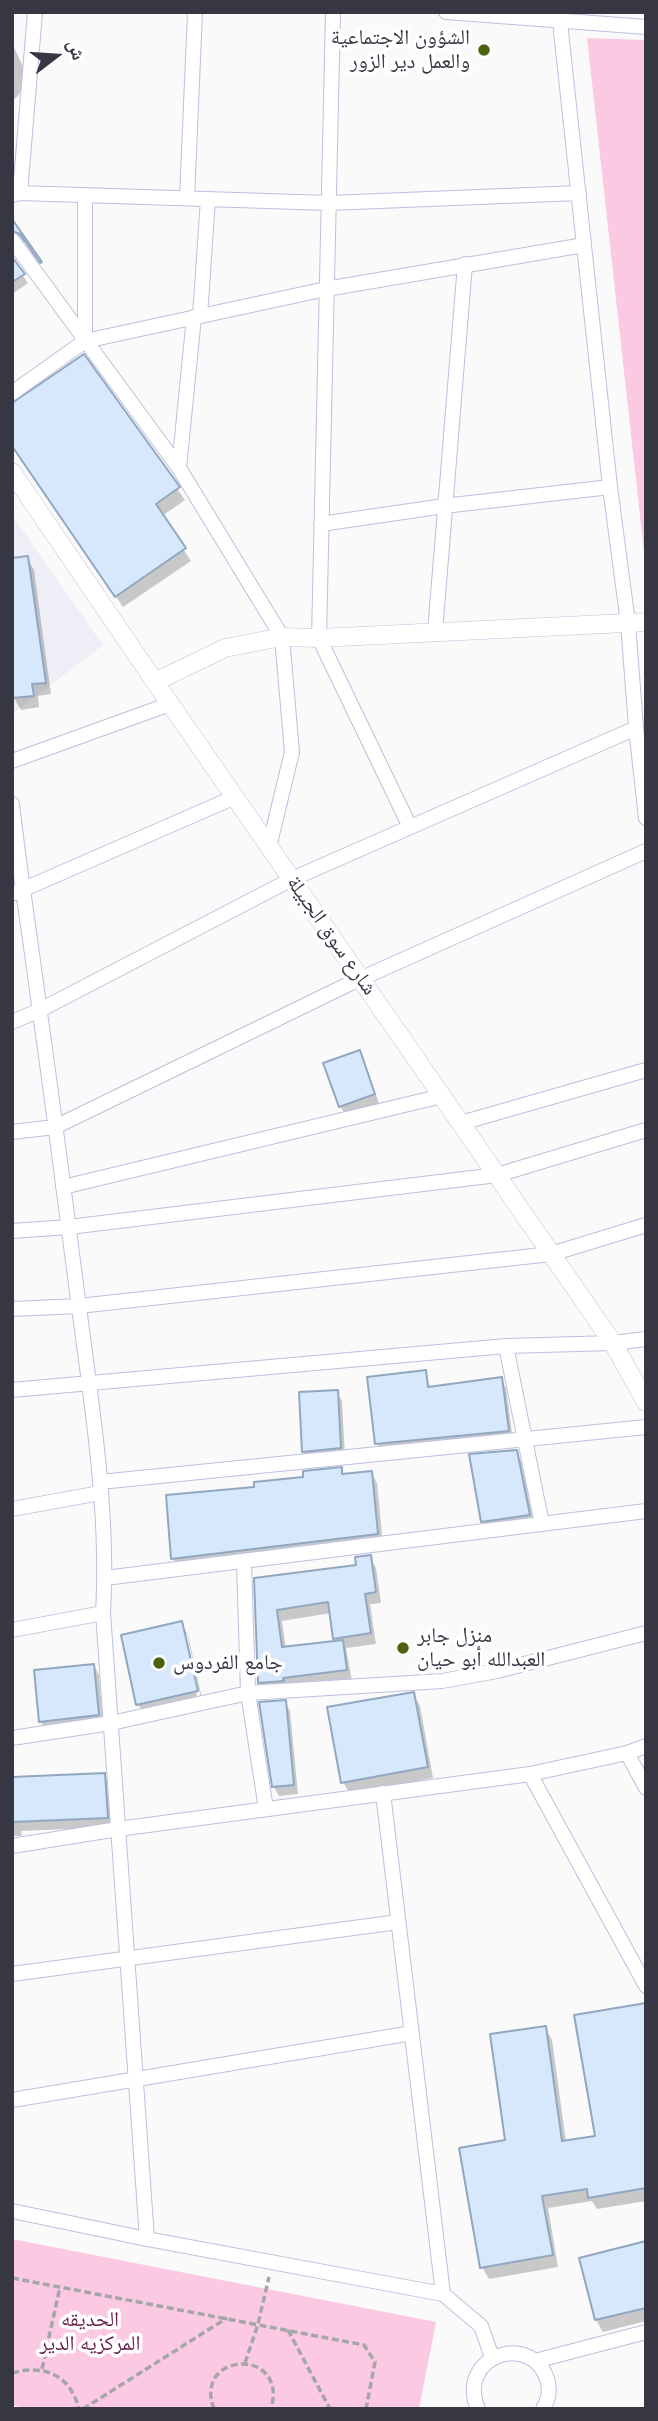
<!DOCTYPE html>
<meta charset="utf-8">
<style>
body{margin:0}
#map{position:relative;width:658px;height:2421px;overflow:hidden;background:#fafafa;font-family:"Varela Round","Noto Naskh Arabic",sans-serif}
canvas{display:block}
.frame{position:absolute;inset:0;border:14px solid #363743;pointer-events:none}
.north{position:absolute;left:21px;top:21px;width:70px;height:70px;-webkit-text-stroke:5px #fff;paint-order:stroke;rotate:73deg;font-size:19px;font-weight:700;line-height:28px;text-align:center;color:#363743}
.north::after{content:'';display:block;margin:auto;width:24px;height:32px;background:#363743;clip-path:polygon(50% 0,100% 100%,50% 72%,0 100%)}
</style>
<div id="map">
<canvas width="658" height="2421"></canvas>
<div class="frame"></div>
<div class="north">ش</div>
</div>
<script>
const c = document.querySelector('canvas').getContext('2d');
c.lineJoin = 'round';
function fill(path, color) { c.fillStyle = color; c.fill(path, 'evenodd'); }
function strokePath(path, color, width, dash) { c.strokeStyle = color; c.lineWidth = width; c.lineCap = dash ? 'butt' : 'round'; c.setLineDash(dash || []); c.stroke(path); }
function write(font, color, halo, rows, align = 'center') {
  c.font = font + ' "Varela Round","Noto Naskh Arabic",sans-serif'; c.lineWidth = 7; c.setLineDash([]); c.textBaseline = 'middle'; c.strokeStyle = halo; c.fillStyle = color; for (const [text, x, y, turn = 0] of rows) {
    c.save(); c.translate(x, y); c.rotate((+turn || 0) * Math.PI / 180); c.textAlign = isNaN(turn) ? turn : align; if (halo) c.strokeText(text, 0, 0); c.fillText(text, 0, 0); c.restore();
  }
}
fill(new Path2D(`
 M12 515 103 645 12 714Z`), '#eeeef6');
fill(new Path2D(`
 M587 38 646 40V570Z
 M12 2239 436 2322 419 2409H30L12 2405Z`), '#fbc9e1');
fill(new Path2D(`
 M12 43 25 71 24 84 18 96 12 101Z
 M16 227 26 243 18 239 12 241V229Z
 M12 260 28 283 12 294Z
 M83 357 185 500 162 516 191 561 123 607 12 444Z
 M27 558 34 570 51 694 38 696 39 707 21 710 14 698 12 685Z
 M359 1052 379 1103 346 1115 340 1106Z
 M425 1372 431 1389 501 1379 506 1388 513 1440 382 1452 377 1443Z
 M337 1392 342 1401 345 1457 309 1460 304 1451Z
 M516 1452 521 1461 534 1524 488 1530 483 1521Z
 M341 1469 344 1475 371 1472 377 1483 383 1545 179 1569 173 1558 256 1489Z
 M370 1557 376 1568 381 1603 370 1604 376 1644 346 1648 352 1681 266 1693 260 1682 256 1580 358 1567ZM331 1613 337 1642 286 1649 282 1621Z
 M181 1623 188 1635 203 1703 145 1716 138 1704ZM183 1634H187L201 1699 198 1700Z
 M94 1666 99 1675 103 1724 46 1731 41 1722Z
 M413 1694 420 1706 433 1778 350 1794 343 1782Z
 M285 1702 290 1711 298 1794 279 1796 274 1787 261 1704Z
 M104 1774 109 1783 112 1827 21 1831 22 1836H12V1777Z
 M646 2005V2201L597 2209 592 2201 548 2208 558 2267 489 2279 482 2267 507 2141 545 2028 552 2040 566 2142 597 2137Z
 M646 2243V2321L603 2332 596 2320 581 2259Z`), '#0003');
const building = new Path2D(`
 M12 219 42 262 40 263 20 234 12 231Z
 M12 257 25 274 12 282Z
 M84 354 180 487 156 504 186 548 115 597 12 446V403Z
 M28 556 46 683 32 684 34 696 12 698V558Z
 M360 1050 375 1094 339 1107 323 1063Z
 M426 1370 428 1387 502 1377 509 1431 375 1444 367 1377Z
 M338 1390 341 1448 302 1452 299 1392Z
 M517 1450 530 1515 481 1522 469 1454Z
 M342 1467V1474L372 1471 378 1534 171 1559 166 1495 254 1487V1482L303 1477V1471Z
 M371 1555 376 1592 365 1594 371 1633 333 1639 328 1602 277 1610 282 1647 343 1640 347 1670 283 1678 284 1681 258 1683 254 1578 356 1565 355 1557Z
 M182 1621 198 1691 136 1705 121 1635Z
 M94 1664 99 1715 39 1722 34 1670Z
 M414 1692 428 1767 341 1783 327 1707Z
 M286 1700 294 1785 272 1787 259 1702Z
 M105 1773 108 1818 12 1822V1777Z
 M646 2003V2188L588 2198 587 2189 542 2196 553 2255 480 2268 459 2148 505 2140 490 2034 546 2026 562 2141 595 2136 574 2015Z
 M646 2241V2308L595 2320 579 2258Z`);
fill(building, '#d7e8fd');
strokePath(building, '#91a7c0', 2);
const minor = new Path2D(`
 M333 12 319 638 410 827
 M446 12 646 27
 M560 22 610 487 628 623 636 728 646 818
 M12 182 20 193 35 12
 M12 195 20 193 329 203 579 193
 M85 195V341
 M187 198 195 12
 M12 240 179 468 282 637 292 752 269 847
 M200 316 208 199
 M12 393 85 341 326 289 584 245
 M179 468 194 317
 M321 524 444 506 610 487
 M435 632 465 264
 M12 761 170 704
 M12 804C20 874 31 943 40 1013 54 1111 66 1209 79 1307 92 1408 109 1511 103 1613L147 2239
 M15 893 235 797
 M12 1022 40 1010 292 879 636 728
 M461 1123 646 1070
 M12 1132 55 1127 351 983 646 851
 M63 1187 442 1096
 M12 1231 69 1227 497 1175 646 1130
 M12 1309 79 1306 551 1254 646 1225
 M506 1346 542 1524
 M12 1390 506 1346 613 1343 646 1339
 M100 1482 646 1427
 M12 1509 100 1493
 M244 1561 248 1693 266 1809
 M105 1578 646 1511
 M12 1630 103 1613
 M12 1738 111 1723 248 1693 442 1681 497 1671 646 1633
 M627 1753 646 1788
 M530 1774 646 1986
 M383 1793 443 2294
 M12 1846 118 1829 530 1774 627 1753 646 1746
 M12 1974 398 1922
 M12 2100 412 2033
 M12 2211 147 2239 443 2294 481 2326 492 2357
 M535 2361 646 2332
 M478 2409C455 2356 533 2329 548 2382 550 2391 548 2401 543 2409`);
const tertiary = new Path2D(`
 M12 472 155 682 613 1343 646 1402
 M155 682 225 648 282 637 319 638 646 622`);
strokePath(minor, '#bebfdf', 16);
strokePath(tertiary, '#bebfdf', 19);
strokePath(new Path2D(`
 M12 2278 364 2345 375 2362 366 2409
 M288 2330 330 2409
 M245 2363 258 2324 269 2277
 M42 2369 60 2287
 M12 2373C45 2364 70 2375 79 2409
 M83 2409 227 2318
 M214 2409C192 2352 289 2346 271 2409`), '#a5a6ab', 3.5, [7, 3.5]);
strokePath(minor, '#fff', 14);
strokePath(tertiary, '#fff', 18);
for (const [x, y, r, color] of [
 [484,50,7,"#4d620e"],
 [403,1648,7,"#4d620e"],
 [159,1663,7,"#4d620e"]
]) { const dot = new Path2D(); dot.arc(x, y, r, 0, 2 * Math.PI); c.fillStyle = color; c.fill(dot); strokePath(dot, '#fff', 2.5); }
write('21px', '#363743', '#fff', [
 ["الشؤون الاجتماعية",470,38,"right"],
 ["والعمل دير الزور",470,62,"right"],
 ["منزل جابر",417,1636],
 ["العبدالله أبو حيان",417,1660],
 ["جامع الفردوس",173,1663]
], 'left');
write('21px', '#363743', '#fff', [
 ["شارع سوق الجبيلة",331,936,55]
]);
write('21px', '#671e49', '#fff', [
 ["الحديقه",90,2320],
 ["المركزيه الدير",90,2344]
]);
</script>
